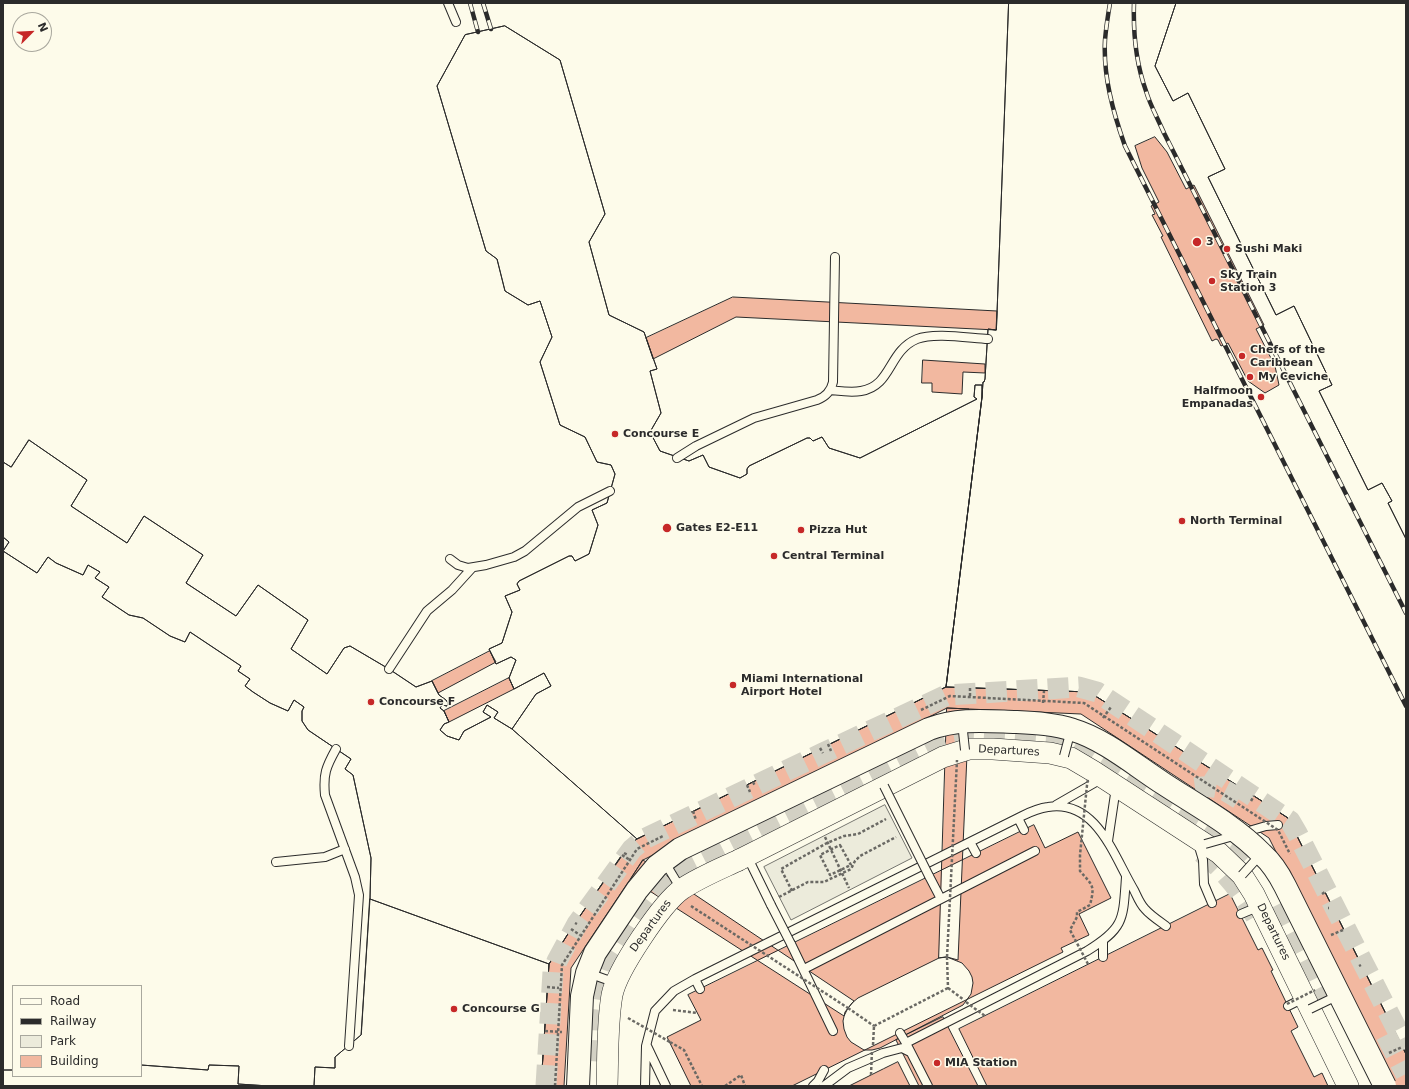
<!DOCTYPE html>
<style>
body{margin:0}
#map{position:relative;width:1409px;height:1089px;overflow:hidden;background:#fdfbea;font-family:"DejaVu Sans",sans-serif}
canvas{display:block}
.frame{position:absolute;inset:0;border:4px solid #2b2b2b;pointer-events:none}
.legend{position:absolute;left:12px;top:985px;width:130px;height:92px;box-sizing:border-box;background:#fdfbea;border:1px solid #a9a89e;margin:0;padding:5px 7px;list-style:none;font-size:12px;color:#2b2b2b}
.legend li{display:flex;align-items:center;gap:8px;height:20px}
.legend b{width:20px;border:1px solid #a9a89e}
.north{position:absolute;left:12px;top:12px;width:40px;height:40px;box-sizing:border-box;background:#fdfbea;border:1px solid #a9a89e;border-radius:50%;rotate:66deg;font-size:11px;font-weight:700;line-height:16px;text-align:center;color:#2b2b2b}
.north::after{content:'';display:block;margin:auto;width:14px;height:18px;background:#c62828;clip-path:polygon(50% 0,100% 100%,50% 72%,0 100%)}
</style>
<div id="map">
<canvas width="1409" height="1089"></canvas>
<div class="frame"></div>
<ul class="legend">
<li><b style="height:5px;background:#fdfbea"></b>Road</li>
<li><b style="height:5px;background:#2b2b2b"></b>Railway</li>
<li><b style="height:11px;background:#ecebdb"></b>Park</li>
<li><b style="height:11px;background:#f2b8a0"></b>Building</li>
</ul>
<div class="north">N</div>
</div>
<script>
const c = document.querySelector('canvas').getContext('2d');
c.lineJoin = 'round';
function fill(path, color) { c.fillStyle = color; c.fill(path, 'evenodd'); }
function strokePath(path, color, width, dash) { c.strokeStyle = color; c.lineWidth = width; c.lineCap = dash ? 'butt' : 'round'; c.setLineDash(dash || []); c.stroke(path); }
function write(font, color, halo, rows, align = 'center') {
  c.font = font + ' "DejaVu Sans",sans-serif'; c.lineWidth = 3; c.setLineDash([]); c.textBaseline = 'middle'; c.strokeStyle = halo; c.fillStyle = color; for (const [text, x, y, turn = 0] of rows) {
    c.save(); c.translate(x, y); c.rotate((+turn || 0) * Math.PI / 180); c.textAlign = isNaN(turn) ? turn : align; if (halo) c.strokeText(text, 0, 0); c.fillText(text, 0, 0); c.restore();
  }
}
const green = new Path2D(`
 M885 805 912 858 791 920 764 867Z`);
fill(green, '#ecebdb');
strokePath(green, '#74746e', 1);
const building = new Path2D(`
 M1009 3H1176L1155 66 1173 101 1188 93 1225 169 1208 177 1276 315 1294 306 1332 385 1319 391 1368 490 1382 483 1392 501 1388 503 1406 539V1054L1288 818 1254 796 1089 692 946 687 982 397 983 382H984L985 379 988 329 996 330Z
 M1009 3H1176L1155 66 1173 101 1188 93 1225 169 1208 177 1276 315 1294 306 1332 385 1319 391 1368 490 1382 483 1392 501 1388 503 1406 539V1054L1288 818 1254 796 1089 692 946 687 982 397 983 382H984L985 379 988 329 996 330Z
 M505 26 560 60 605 214 589 242 609 315 644 332 657 369 650 371 661 413 650 432 660 451 689 461 703 455 709 467 740 478 747 474V469L749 466 807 438H810L813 441 822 437 829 448 860 458 977 399 974 397 975 385H982V397L946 687 637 839 628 846 571 929 549 964 541 1086H314L315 1067 335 1068V1057L361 1035 370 899 371 858 353 775 345 769 351 759 308 730 302 721V711L304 707 294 700 288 711 270 703 253 692 245 686 250 679 238 671 241 666 190 632 185 642 170 636 143 618 129 615 102 597 109 587 95 578 100 572 88 565 83 575 56 563 48 557 37 573 3 551 9 542 3 537V462L11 467 29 440 87 480 71 506 127 543 144 516 203 555 186 583 236 616 258 585 308 620 291 649 327 674 344 648 350 646 389 669 416 687 432 681 439 695 446 700 448 703 447 706 442 705 440 708 444 711 449 722 444 724 440 730 447 736 459 740 464 731 491 717 483 712 487 705 498 712 494 718 512 729 536 694 551 686 544 673 514 689 509 678 516 660 511 657 496 664 489 649 502 643 512 612 505 596 520 590 517 584 519 581 569 556H572L575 561 589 554 598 525 592 510 607 503 615 474 611 465 597 462 585 437 560 425 540 362 552 337 540 301 528 305 505 291 497 259 486 251 437 86 465 35Z
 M505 26 560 60 605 214 589 242 609 315 644 332 657 369 650 371 661 413 650 432 660 451 689 461 703 455 709 467 740 478 747 474V469L749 466 807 438H810L813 441 822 437 829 448 860 458 977 399 974 397 975 385H982V397L946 687 637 839 512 729 536 694 551 686 544 673 514 689 509 678 516 660 511 657 496 664 489 649 502 643 512 612 505 596 520 590 517 584 519 581 569 556H572L575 561 589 554 598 525 592 510 607 503 615 474 611 465 597 462 585 437 560 425 540 362 552 337 540 301 528 305 505 291 497 259 486 251 437 86 465 35Z
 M1155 137 1167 152 1186 189 1194 185 1264 325 1256 329 1275 366 1279 385 1265 393 1248 381 1228 343 1221 346 1218 340 1216 339 1212 341 1161 237 1163 236 1152 215 1155 214 1151 206 1159 202 1142 168 1135 146Z
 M733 297 997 311 996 330 736 317 653 359 646 338Z
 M923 360 985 364V373L963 372 962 394 932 392V383H922Z
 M29 440 87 480 71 506 127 543 144 516 203 555 186 583 233 614 236 616 258 585 308 620 291 649 327 674 344 648 350 646 389 669 416 687 432 681 439 695 446 700 448 703 447 706 442 705 440 708 444 711 449 722 444 724 440 730 447 736 459 740 464 731 491 717 483 712 487 705 498 712 494 718 512 729 637 839 628 846 624 853 571 929 549 964 370 899 371 858 353 775 345 769 351 759 308 730 302 721V711L304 707 294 700 288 711 270 703 253 692 245 686 250 679 238 671 241 666 190 632 185 642 170 636 143 618 129 615 102 597 109 587 95 578 100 572 88 565 83 575 56 563 48 557 37 573 3 551 9 542 3 537V462L11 467Z
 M490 651 496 662 438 693 432 681Z
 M509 678 514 689 449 722 444 711Z
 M946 687 1089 692 1254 796 1288 818 1406 1054V1086H1394L1269 838 1081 714 947 708 643 860 571 968 564 1086H541L549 964 571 929 628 846 637 839Z
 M947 708 969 709 958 960 947 957 939 958Z
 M1034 825 1045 848 1078 832 1111 898 1079 914 1089 935 1061 948 1063 952 792 1086H691L667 1037 701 1020 688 995Z
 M643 860 854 1001 848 1008 844 1016 631 879Z
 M1230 894 1258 950 1262 948 1273 970 1271 971 1298 1027 1291 1031 1314 1077 1322 1073 1328 1086H987L959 1029Z
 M370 899 549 964 541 1086H314L315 1067 335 1068V1057L361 1035Z
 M947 957 962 963 969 971 972 977 973 983 971 994 963 1005 880 1048 872 1050H864L851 1042 847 1037 844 1029 843 1021 845 1012 852 1003 858 998 939 958Z
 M943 1017 978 1086H919L896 1040Z
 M898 1062 910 1086H849L883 1069Z
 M141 1065 208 1070 209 1065 239 1066 238 1084 269 1086H3V1070H13V1076H141Z
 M141 1065 208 1070 209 1065 239 1066 238 1084 269 1086H3V1070H13V1076H141Z`);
fill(building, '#f2b8a0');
strokePath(building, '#2b2b2b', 1);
strokePath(new Path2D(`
 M1195 788C1217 785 1221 787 1239 799
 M1281 903 1329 998
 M1386 1035 1406 1074
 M590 1061C592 1028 591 991 606 960 622 935 640 903 661 882 670 873 680 867 691 861L927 743C942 736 956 732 973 732L1054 737 1074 742 1092 752 1224 837 1245 852 1255 862
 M546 1086 553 972 557 961 577 924 632 849 644 839 823 753 947 695 1079 687 1097 692 1290 821 1297 833 1406 1047`), '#d3d1c4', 21, [21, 10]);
strokePath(new Path2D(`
 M1202 852C1224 869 1242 892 1256 916`), '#d3d1c4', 22, [22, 11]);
const lane = new Path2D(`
 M448 3 456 22
 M830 390C840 391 851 393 861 391 892 386 888 351 917 339 934 332 969 338 988 339
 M677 458 696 446 754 418 817 400C825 397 831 391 833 382L835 257
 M450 559 458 565 468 568 486 565 514 557 525 551 578 507 610 491
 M389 669 427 611 452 590 472 568
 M336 749C326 767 323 774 325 795L355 877 359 895 349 1046
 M1056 805 1096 782
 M1018 818 1024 830
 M1242 833 1266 826 1278 825
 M1108 841 1115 794
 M970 842 976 853
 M1200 850 1203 860 1204 884 1212 903
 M747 856 771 905
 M276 862 325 857 345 849
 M929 876 941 899
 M1241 914 1260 906
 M1103 941V957
 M791 944 833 1031
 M804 969 1035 851
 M695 979 700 989
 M1288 1006 1304 998
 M900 1033 906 1043
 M647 1046 666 1086
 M645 1086 646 1046 655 1011 674 991 695 979 1022 816C1030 812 1039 808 1048 807 1097 799 1114 857 1134 890 1137 896 1140 904 1145 909 1150 915 1159 921 1166 926
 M813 1086 818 1081 824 1070
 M824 1086 848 1068 883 1053 902 1048 910 1052
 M928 1086 906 1043 1087 951C1125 928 1123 919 1126 877`);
const secondary = new Path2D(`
 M739 860 943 757 969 749H993L1050 753 1071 758 1093 771 1219 853 1242 875 1254 894 1348 1086`);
strokePath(lane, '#2b2b2b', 10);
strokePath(secondary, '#2b2b2b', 22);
strokePath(new Path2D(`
 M970 696V688
 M1043 703 1044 691
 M1103 718 1111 707
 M828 744 831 751
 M820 748 823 753
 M753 782 755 786
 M747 785 750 792
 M1251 801 1254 796
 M693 811 696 820
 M825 837 849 888
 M840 845 851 865 830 875 820 855Z
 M624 853 628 855
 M622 855 630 860
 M792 891 781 869 827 843 844 836 858 834 886 819
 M1322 894 1325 892
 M779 897 808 882H824L851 869 855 861 860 856 896 837
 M1328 908H1329
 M575 923 577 924
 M571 929 580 935
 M1331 935 1343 930
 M947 957 948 988
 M1359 966 1361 965
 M547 987 559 988
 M948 988 964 1000
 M848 1008 874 1026
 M673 1010 697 1013
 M874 1026 948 988
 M545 1031 562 1032
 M670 1042 684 1050 702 1086
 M873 1045 874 1026
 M1389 1053 1402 1047
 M725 1086 741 1075 745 1086`), '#6a6964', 2.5, [3, 2]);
strokePath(lane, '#fdfbea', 8);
strokePath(secondary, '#fdfbea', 21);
const rail = new Path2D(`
 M470 3 478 32
 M483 3 491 29
 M1110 3C1108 15 1106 28 1105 40 1103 76 1113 112 1125 146L1406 706
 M1134 3C1133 33 1136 63 1146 91 1150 105 1158 119 1164 133L1406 613`);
strokePath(rail, '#2b2b2b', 4.5);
strokePath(rail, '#fdfbea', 3, [9]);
const laneBridge = new Path2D(`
 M962 722 965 750
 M1064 756 1071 730
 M884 786 929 876
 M1205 844 1237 835
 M664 861 681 889
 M1242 875 1261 854
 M771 905 791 944
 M588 973 616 983
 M1310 1009 1339 995`);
const secondaryBridge = new Path2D(`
 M607 1086C608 1056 607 1024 612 995 617 970 662 903 682 889 700 877 720 869 739 860`);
const primaryBridge = new Path2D(`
 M578 1086 582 996 587 973 595 953 637 890 657 866 680 849 929 729C959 718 985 721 1016 722 1035 723 1055 724 1073 730 1104 739 1136 766 1164 784 1196 805 1235 826 1262 854 1272 863 1279 874 1285 886L1385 1086`);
strokePath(laneBridge, '#2b2b2b', 10, []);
strokePath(secondaryBridge, '#2b2b2b', 22, []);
strokePath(primaryBridge, '#2b2b2b', 24, []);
strokePath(new Path2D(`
 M921 710 950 696 1084 703 1278 830 1290 854
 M691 906 848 1008
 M947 957 957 760
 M1088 964 1070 930 1077 917V912L1090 905C1095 885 1093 886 1080 871V855L1087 785 1088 779
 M966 1002 985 1016
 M1287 1004 1315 990
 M628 1018 670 1042
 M871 1075 872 1050
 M555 1086 562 965 637 849 663 836`), '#6a6964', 2.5, [3, 2]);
strokePath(laneBridge, '#fdfbea', 8);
strokePath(secondaryBridge, '#fdfbea', 21);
strokePath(primaryBridge, '#fdfbea', 22);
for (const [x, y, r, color] of [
 [1197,242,5,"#c62828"],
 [1227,249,4,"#c62828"],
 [1212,281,4,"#c62828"],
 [1242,356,4,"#c62828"],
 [1250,377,4,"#c62828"],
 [1261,397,4,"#c62828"],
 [615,434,4,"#c62828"],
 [1182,521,4,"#c62828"],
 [667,528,5,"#c62828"],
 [801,530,4,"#c62828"],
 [774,556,4,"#c62828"],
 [733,685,4,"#c62828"],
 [371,702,4,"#c62828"],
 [454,1009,4,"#c62828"],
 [937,1063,4,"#c62828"]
]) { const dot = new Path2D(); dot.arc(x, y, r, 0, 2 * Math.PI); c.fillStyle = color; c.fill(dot); strokePath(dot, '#fdfbea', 1.5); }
write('bold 11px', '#2b2b2b', '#fdfbea', [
 ["3",1206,242],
 ["Sushi Maki",1235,249],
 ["Sky Train",1220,275],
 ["Station 3",1220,288],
 ["Chefs of the",1250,350],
 ["Caribbean",1250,363],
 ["My Ceviche",1258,377],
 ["Halfmoon",1253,391,"right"],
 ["Empanadas",1253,404,"right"],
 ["Concourse E",623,434],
 ["North Terminal",1190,521],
 ["Gates E2-E11",676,528],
 ["Pizza Hut",809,530],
 ["Central Terminal",782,556],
 ["Miami International",741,679],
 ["Airport Hotel",741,692],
 ["Concourse F",379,702],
 ["Concourse G",462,1009],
 ["MIA Station",945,1063]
], 'left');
write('11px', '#2b2b2b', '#fdfbea', [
 ["Departures",1009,751,3],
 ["Departures",651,926,-54],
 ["Departures",1273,932,64]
]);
</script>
